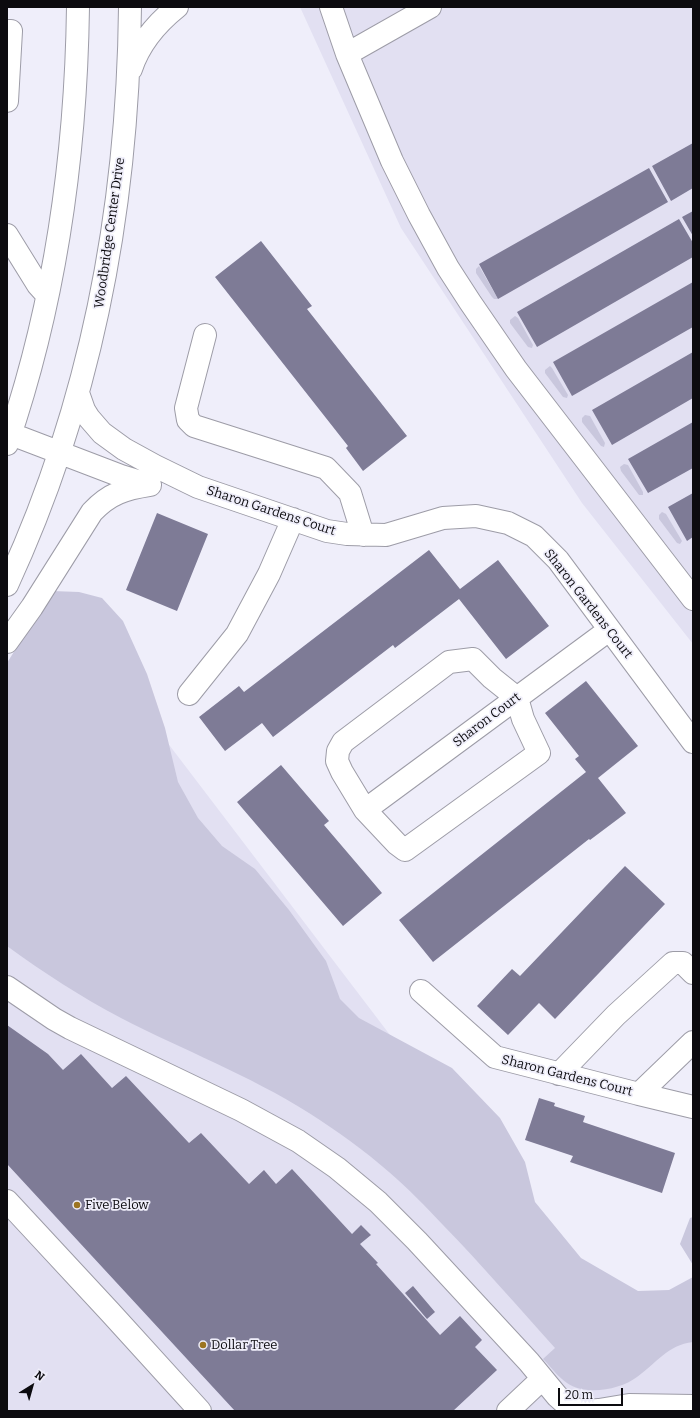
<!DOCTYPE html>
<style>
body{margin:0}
#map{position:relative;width:700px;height:1418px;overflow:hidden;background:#efeefa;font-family:Bitter,serif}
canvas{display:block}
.frame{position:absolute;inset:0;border:8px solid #0c0b0f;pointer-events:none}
.north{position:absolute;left:12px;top:1366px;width:40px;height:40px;-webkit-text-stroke:3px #efeefa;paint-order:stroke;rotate:37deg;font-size:11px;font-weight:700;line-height:16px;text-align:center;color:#0c0b0f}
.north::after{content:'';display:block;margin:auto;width:14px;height:18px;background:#0c0b0f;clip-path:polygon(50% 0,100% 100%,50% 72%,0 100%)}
.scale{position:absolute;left:558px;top:1388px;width:65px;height:18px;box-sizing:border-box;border:2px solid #0c0b0f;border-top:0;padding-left:5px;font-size:12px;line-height:14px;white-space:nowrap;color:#0c0b0f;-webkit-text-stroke:3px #efeefa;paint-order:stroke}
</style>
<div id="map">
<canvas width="700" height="1418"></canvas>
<div class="frame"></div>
<div class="north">N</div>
<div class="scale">20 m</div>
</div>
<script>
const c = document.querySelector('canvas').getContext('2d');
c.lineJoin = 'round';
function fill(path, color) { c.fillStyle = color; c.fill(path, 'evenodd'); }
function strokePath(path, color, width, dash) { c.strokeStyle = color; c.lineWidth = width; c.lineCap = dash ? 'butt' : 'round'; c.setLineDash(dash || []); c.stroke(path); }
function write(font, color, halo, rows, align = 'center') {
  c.font = font + ' Bitter,serif'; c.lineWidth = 3.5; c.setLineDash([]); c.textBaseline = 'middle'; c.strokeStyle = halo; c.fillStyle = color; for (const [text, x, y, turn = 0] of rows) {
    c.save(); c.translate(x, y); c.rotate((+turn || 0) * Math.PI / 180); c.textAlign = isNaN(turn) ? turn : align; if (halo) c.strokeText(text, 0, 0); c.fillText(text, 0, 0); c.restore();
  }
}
fill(new Path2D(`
 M300 7H693V644L582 503 401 228Z
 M52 591 626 1345 693 1285V1411H7V663Z`), '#e2e0f2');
fill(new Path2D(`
 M479 266 498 299H494L492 297 476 273V269Z
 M515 316 518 318 533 345 532 348 528 347 510 323V320Z
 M550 366 552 368 568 395 567 398 563 397 545 373V370Z
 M585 415 590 416 605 443 604 447 601 446 582 422V418Z
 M624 464 628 465 643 492V495H639L621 471 620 467Z
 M662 512 666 514 682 541 680 544 677 543 659 519V515Z
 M52 591 79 592 102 598 123 621 147 674 165 728 178 782 198 818 222 846 255 869 289 910 326 961 340 999 359 1018 452 1068 500 1118 525 1162 535 1202 581 1258 638 1291 669 1290 693 1277V1342C667 1345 657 1363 637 1377 620 1390 585 1396 567 1383 558 1377 551 1367 543 1359L555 1348C518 1307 482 1265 443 1225 426 1207 409 1189 389 1172 364 1150 337 1131 309 1113 249 1075 183 1050 121 1018 81 997 44 973 7 946V663Z
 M693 1217V1265L680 1244 690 1218Z`), '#c9c7dd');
fill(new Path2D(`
 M693 143V188L671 201 652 166Z
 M649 168 668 202 498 299 479 264Z
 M693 211V236L682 217Z
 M679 219 693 243V257L537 347 517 312Z
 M261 241 312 306 307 309 407 436 363 471 346 448 348 446 215 277Z
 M693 282V327L572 396 553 362Z
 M693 352V398L612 445 592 410Z
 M693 422V468L648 493 628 459Z
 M693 493V537L687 541 668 507Z
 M157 513 208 534 177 611 126 590Z
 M429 550 460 589 498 560 549 626 506 659 459 599 395 648 393 645 273 737 262 723 225 751 199 717 239 686 244 692Z
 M586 681 638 746 598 778 626 813 590 840 589 839 433 962 399 920 586 772 575 759 579 756 545 713Z
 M281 765 329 821 324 825 382 893 343 926 237 802Z
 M625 866 665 904 555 1019 539 1003 508 1035 477 1006 512 969 520 976Z
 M7 1025 48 1054 63 1070 81 1054 112 1088 126 1076 189 1143 201 1133 249 1184 264 1170 276 1184 292 1169 352 1234 361 1225 371 1235 360 1244 378 1263 376 1264 440 1335 460 1316 482 1340 475 1347 497 1370 453 1411H235L7 1164Z
 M539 1098 555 1103 554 1106 585 1116 583 1122 675 1153 662 1193 570 1162 573 1156 525 1140Z
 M413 1286 435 1312 427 1319 405 1293Z`), '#7e7b96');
const minor = new Path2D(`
 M331 7 347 54 392 161 419 215 448 268 470 302 516 369 693 599
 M7 31H11L7 101
 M347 54 430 7
 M131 69C139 45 157 23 177 7
 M7 235 38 285 47 295
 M205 335 186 408 188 420 194 426 326 468 350 493 363 535
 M78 393 84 410 89 418 102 433 124 449 155 466 198 487 327 531 347 534 386 535 443 518 476 516 508 523 534 536 558 560 693 742
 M11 434 121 476 147 484
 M7 444C55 304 76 155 78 7
 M7 585C91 404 128 206 130 7
 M7 642 32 607 92 512C110 493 125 489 150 485
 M473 659 492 678 517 698 523 719 539 753 405 850 397 844 365 810 342 772 337 761 338 751 343 742 449 662Z
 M189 694 237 634 269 574 293 519
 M365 810 609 630
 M7 987 54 1019 70 1028 241 1110 298 1141 337 1168 378 1202 417 1241 529 1362 557 1396 567 1405 580 1411
 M421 991 495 1057 639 1094 693 1042
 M559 1074 616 1015 673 963H683L693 973
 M639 1094 693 1107
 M7 1201 110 1312 200 1411
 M508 1411 542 1379
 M582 1411 599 1410 629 1405 693 1406`);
strokePath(minor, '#9d9ca7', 24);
strokePath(minor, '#fff', 22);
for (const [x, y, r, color] of [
 [77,1205,4,"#9c7421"],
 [203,1345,4,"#9c7421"]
]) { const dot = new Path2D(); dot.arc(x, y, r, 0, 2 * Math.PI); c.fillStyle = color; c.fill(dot); strokePath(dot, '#efeefa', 1.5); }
write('13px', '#0c0b0f', '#efeefa', [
 ["Woodbridge Center Drive",110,233,-82],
 ["Sharon Gardens Court",271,511,18],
 ["Sharon Gardens Court",588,604,52],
 ["Sharon Court",487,720,-37],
 ["Sharon Gardens Court",567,1076,14]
]);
write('13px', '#0c0b0f', '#efeefa', [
 ["Five Below",85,1205],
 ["Dollar Tree",211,1345]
], 'left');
</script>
